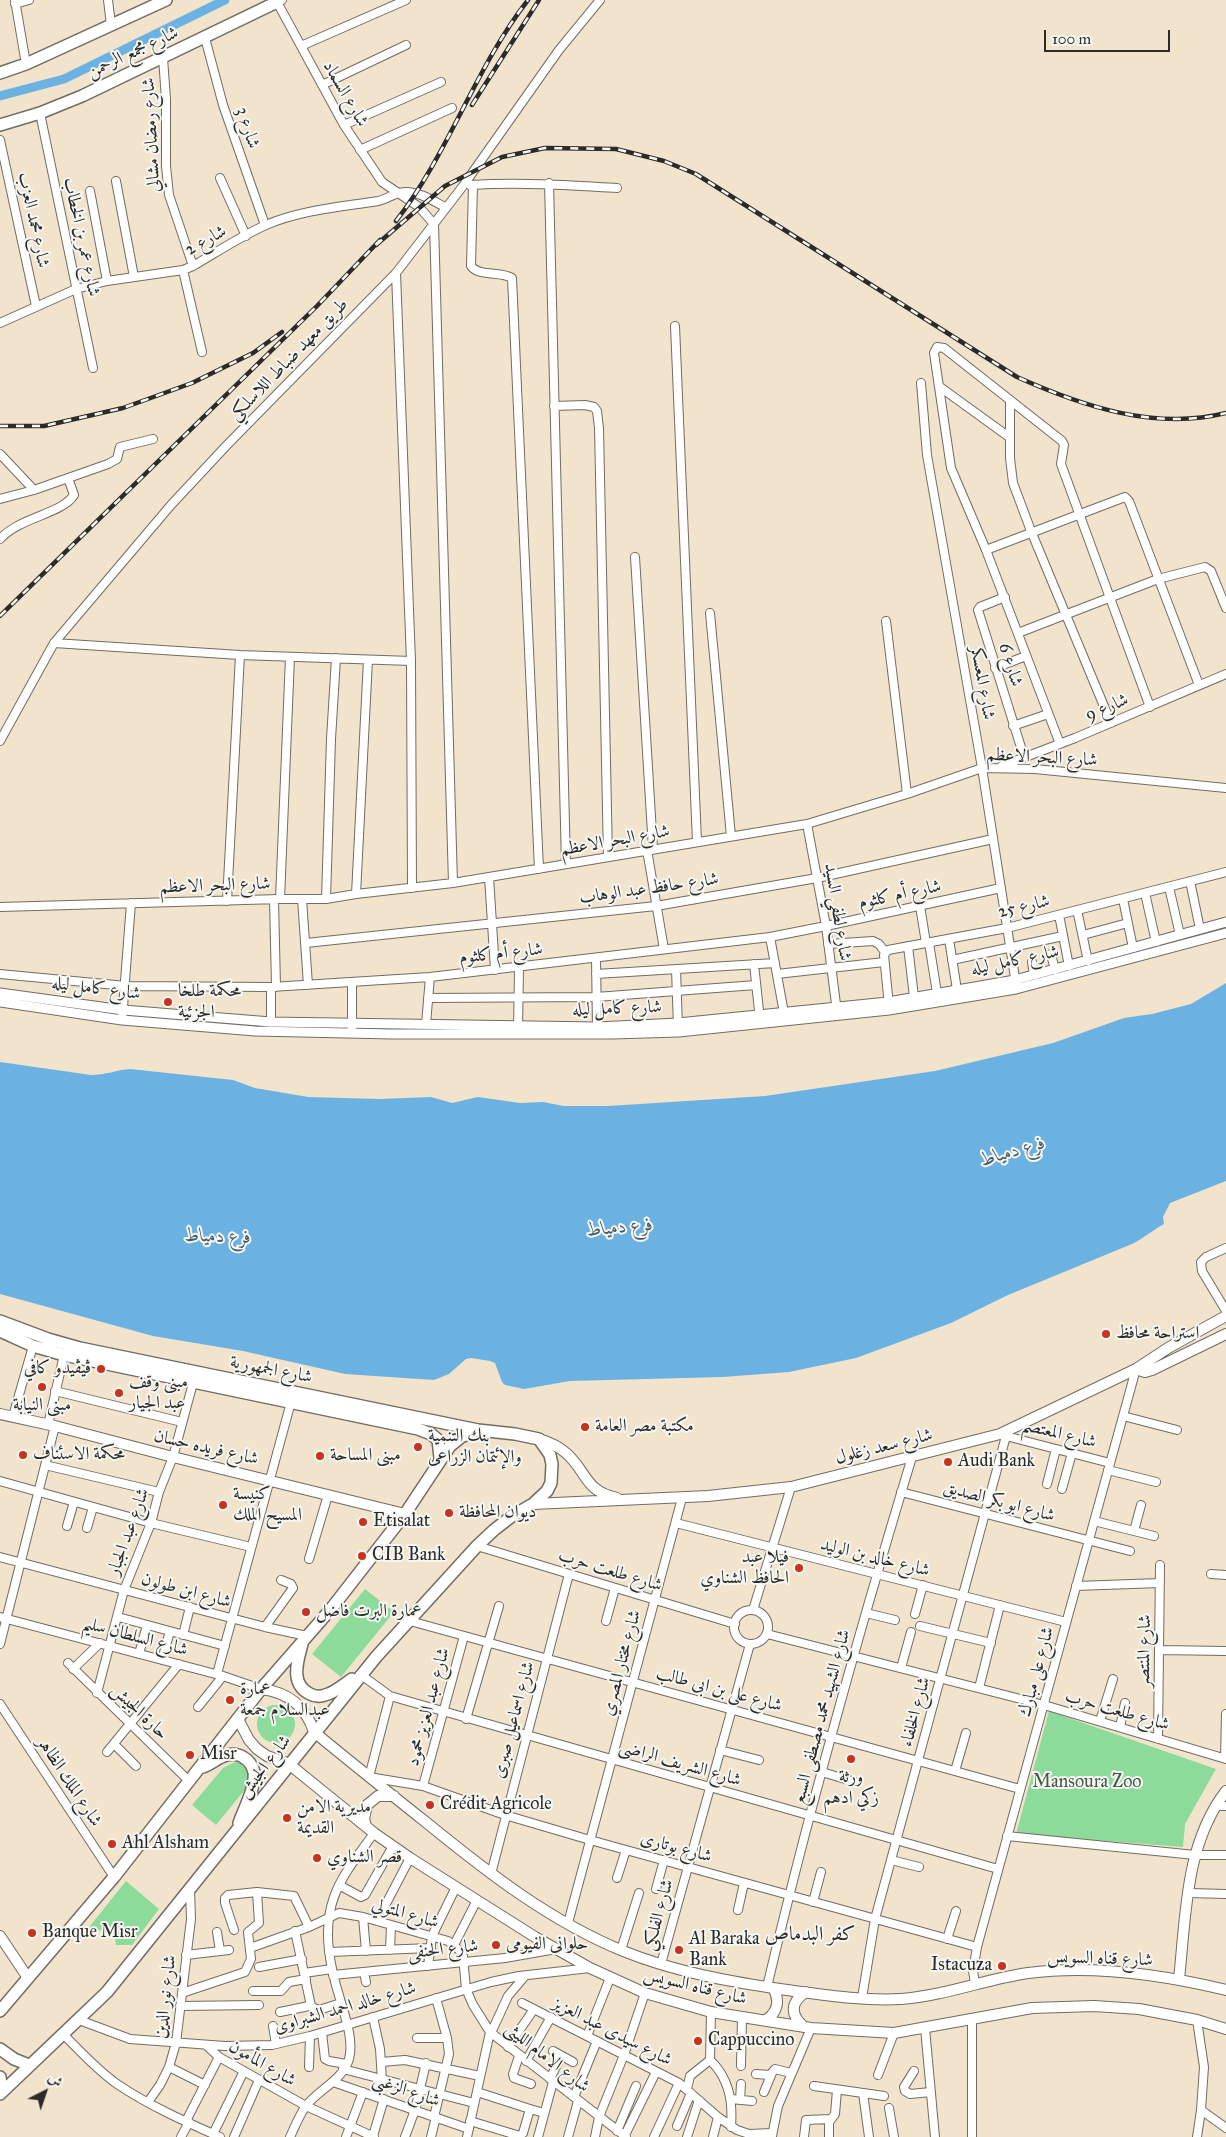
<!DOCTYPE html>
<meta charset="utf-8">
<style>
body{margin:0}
#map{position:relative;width:1226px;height:2137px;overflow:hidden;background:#f2e4cc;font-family:"IM FELL Great Primer",Amiri,serif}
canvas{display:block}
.north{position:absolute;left:20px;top:2067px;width:50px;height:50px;-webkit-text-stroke:4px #f6f6f2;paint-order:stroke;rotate:41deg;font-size:14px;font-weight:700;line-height:20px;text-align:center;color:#2b2b2b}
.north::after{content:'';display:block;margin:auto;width:18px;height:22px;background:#2b2b2b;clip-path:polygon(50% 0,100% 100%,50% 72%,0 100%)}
.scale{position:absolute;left:1044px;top:30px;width:126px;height:22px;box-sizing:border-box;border:2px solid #2b2b2b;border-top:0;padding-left:6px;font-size:15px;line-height:18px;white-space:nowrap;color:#2b2b2b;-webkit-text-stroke:4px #f6f6f2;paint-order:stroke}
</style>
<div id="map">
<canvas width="1226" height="2137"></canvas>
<div class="north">ش</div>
<div class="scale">100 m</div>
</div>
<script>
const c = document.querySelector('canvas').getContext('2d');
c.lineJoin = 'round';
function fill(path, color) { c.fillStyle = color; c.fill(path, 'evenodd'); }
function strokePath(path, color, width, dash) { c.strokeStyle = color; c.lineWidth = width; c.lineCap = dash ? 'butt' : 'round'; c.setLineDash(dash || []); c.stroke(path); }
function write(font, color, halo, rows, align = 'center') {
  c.font = font + ' "IM FELL Great Primer",Amiri,serif'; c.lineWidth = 4; c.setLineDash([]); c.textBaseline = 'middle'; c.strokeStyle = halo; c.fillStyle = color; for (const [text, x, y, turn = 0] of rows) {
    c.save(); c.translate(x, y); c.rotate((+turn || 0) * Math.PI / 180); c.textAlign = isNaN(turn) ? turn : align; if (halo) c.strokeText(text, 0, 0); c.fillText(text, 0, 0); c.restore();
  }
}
fill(new Path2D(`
 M365 1589 394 1612 341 1677 312 1654Z
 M257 1724a19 19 0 1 1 38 0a19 19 0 1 1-38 0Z
 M1049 1711 1216 1769 1185 1824 1183 1847 1016 1834Z
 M235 1762 240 1763 249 1772 248 1786 216 1825 192 1805 223 1768Z
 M126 1881 159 1909 132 1945H116L115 1937H109V1930L86 1931Z`), '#8cdb9b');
fill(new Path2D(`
 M1226 983V1181L1170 1203 1163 1217 1164 1224C1153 1230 1144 1238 1132 1244L1008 1295 951 1323 856 1358 789 1372 723 1377 570 1381 524 1389 505 1385 502 1382 495 1363 490 1361 471 1358 466 1359 449 1374 434 1380 345 1374 243 1351 153 1336 0 1294V1062L91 1075C105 1075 117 1070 130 1069L233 1080 255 1088 308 1097 380 1099 431 1097 452 1103 478 1097 520 1103 543 1102 564 1106H608L765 1096 935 1071 1053 1043 1124 1018 1152 1014 1191 1004Z`), '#6bb2e2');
strokePath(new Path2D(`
 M0 96 64 79 225 0`), '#6bb2e2', 9);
const minor = new Path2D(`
 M15 0 26 64
 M108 0 111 25
 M282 0 277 2 344 125 382 182 419 207 434 224 453 883
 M15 4 29 0
 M205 38 223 105 265 225
 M301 46 406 0
 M163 58 166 99V166L169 195 193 266
 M322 85 406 45
 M40 113 93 368
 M344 125 441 82
 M0 140 36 306
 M360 150 452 108
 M220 178 246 236
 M116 181 134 277
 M549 183 566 864
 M470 185C519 182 567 185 617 188
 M473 185 471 266C479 277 501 271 512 278L539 869
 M90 191 107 281
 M183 270 202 352
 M396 273 411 661 412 888
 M0 323 76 289 107 281 183 270 193 266C217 252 241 236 266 225 301 210 341 207 378 201 388 199 395 192 406 192 420 192 433 201 445 207
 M675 326 697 842
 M921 383 927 455 982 768 1016 984
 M940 387 1009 437
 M1010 401V458L1013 483 1031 531 1111 723
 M554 406 585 405 594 407 597 411 599 428 608 857
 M0 454 34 490
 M0 499 34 490 108 464 117 459 120 447 153 439
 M0 539C20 517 62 514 74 495L68 478
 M986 550 1125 497 1129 501 1199 685
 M635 557 653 849
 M1005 597 980 607 978 610 1024 757
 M710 613 731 836
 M886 621 907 794
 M1018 633 1158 579 1205 567 1211 571 1226 608
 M54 643 240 655 411 661
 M995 668 1026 656
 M1013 726 1048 714
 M0 741 54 643 171 505 226 446 396 273 463 186 559 50 600 0
 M1060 744 986 550 951 468 934 353 937 347 944 348 1062 441 1064 445 1061 464 1150 707
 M1002 766 1075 738 1226 674
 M807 824 826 926 837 1012
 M647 850 664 949
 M489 877 495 970
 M1190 881 1200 929
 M1169 887 1180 935
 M1145 893 1156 942
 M356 894 368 660
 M274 899 276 987
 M280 899 290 657
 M302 899 308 985
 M326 899 331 739 336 658
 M1123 899 1133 948
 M227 901 240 655
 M920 906 926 943
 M0 907 280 899H326L356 894 453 883 807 824 907 794 982 768 1035 769 1226 788
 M1077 910 1088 961
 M1059 915 1069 966
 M1083 935 1128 923
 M770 937 784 1013
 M949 939 957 990
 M306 943 656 906 817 878 993 839
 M929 943 937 993
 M828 944 873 941 879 944 885 952
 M908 946 914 997
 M1051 954 1055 970
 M596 958 597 1027
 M952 960 1063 936
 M1032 962 1034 975
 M754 964 760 1020
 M676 969 678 1027
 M0 974 126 986 271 987 430 977 770 937 826 926 1001 888
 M596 974 775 963
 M777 974 884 962
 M428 998 596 997 756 985
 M889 1006 884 955 888 950 1007 928 1226 872
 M122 1020 131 903
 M271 1022V987
 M426 1024 430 977
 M352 1027V983
 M518 1031 519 968
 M1226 1248 1206 1257 1201 1262 1202 1271 1226 1311
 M55 1391 182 1422
 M13 1416 33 1346
 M1123 1416 1177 1430
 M48 1425 64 1355
 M1002 1435 1110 1463
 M45 1465 159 1492
 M1108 1470 1156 1482
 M0 1481 151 1523 251 1547
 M1047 1484 1056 1449
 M1062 1489 1072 1453
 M901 1492 1130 1551
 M1094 1521 1154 1536
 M676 1523 1066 1622
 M67 1526 74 1502
 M87 1528 93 1507
 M1134 1531 1141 1505
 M477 1546 735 1624
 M0 1557 265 1627 307 1636
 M309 1559 328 1495
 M1211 1574 1226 1575
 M1076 1586 1160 1583
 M753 1610 791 1487
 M734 1627a17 17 0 1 1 34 0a17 17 0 1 1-34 0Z
 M866 1613 895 1620
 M915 1614 923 1585
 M0 1617 223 1676 261 1689
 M118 1617 225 1646
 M410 1621 1020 1789
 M606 1621 615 1588
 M920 1626 991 1643
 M265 1627 293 1588 291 1584 281 1580
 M767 1634 1044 1705 1226 1759
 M183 1635 190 1607
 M0 1644 55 1426
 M1160 1650 1226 1651
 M139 1654 147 1625
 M162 1660 170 1631
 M68 1663 190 1782
 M901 1668 911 1632
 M73 1669 100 1643
 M217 1674 291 1402
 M360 1674 390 1696 998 1869
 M979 1688 1000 1605
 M97 1693 124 1590 151 1523 159 1492 173 1457 193 1383
 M390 1696 369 1777 423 1786 505 1815 590 1840 977 1947
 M0 1704 114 1877
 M198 1707 223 1676
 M466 1719 499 1606
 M1100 1721 1113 1679
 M1120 1727 1125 1703
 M1158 1739 1160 1565
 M114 1744 136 1766
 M720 1750 759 1760
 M107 1752 179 1664
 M1225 1758 1226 1714
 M955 1771 966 1733
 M822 1772 855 1782
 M423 1786 464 1636
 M1216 1806H1226
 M1007 1836 1195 1855H1226
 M891 1860 919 1867
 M491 1874 569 1574
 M617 1878 626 1850
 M339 1885 361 1897 365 1895 393 1846
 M656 1889 664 1860
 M1189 1893 1226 1894
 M813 1902 821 1872
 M738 1910 744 1883
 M363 1917 366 1951
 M377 1921 410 1858
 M568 1923 682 1498
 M234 1930 225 1903V1898L228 1895 257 1892 294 1896 309 1927
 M295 1931 311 2006
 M217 1932 220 1951
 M947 1939 956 1911
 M454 1945 477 1900
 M250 1948 309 1927 339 1913 363 1917 448 1941 459 1950 463 1956 466 1989 473 2005 490 2032 626 2137
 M390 1950 391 1925
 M621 1950 639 1893
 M329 1952 431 1948
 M186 1955 229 1950
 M661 1964 750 1644
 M428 1966 432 1936 456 1887
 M259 1967 302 1959
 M364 1972 366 1982
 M304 1973 332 1969
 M333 1975 505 1958 556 1949
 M975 1983 973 1971 977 1947 1136 1369
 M767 1987C809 1809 859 1632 912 1457
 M253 1991H281L289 1982 306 1979
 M182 1993 245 1972 251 1959 248 1932 259 1923 257 1892
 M862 1998 875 1919 1006 1436
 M522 2003 679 2083 718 2117 737 2130 749 2134 772 2133
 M180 2006 259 2005
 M280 2012 309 2006 319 2010 341 2003
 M373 2017 380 2049 382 2080
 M79 2020 130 2039 225 2046 272 2045 310 2036 491 1982 519 1976 590 1968
 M273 2026 276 2044
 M925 2028 935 2137
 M322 2033 325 2059 329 2061 346 2064
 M491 2033 508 1996 525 1976
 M63 2034C80 2051 97 2070 117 2084 148 2105 186 2122 220 2137
 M587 2036 610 1978
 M417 2038H447
 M206 2045 219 2057 306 2106 374 2137
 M508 2047 534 2009
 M553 2051 573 2062
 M519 2056 513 2074 514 2078 531 2084
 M710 2060C729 2078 733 2101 731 2127
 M526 2061 551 2017
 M381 2062 405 2060 480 2076
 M741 2066 742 2017
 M169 2067 205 2085
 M309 2067 310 2036
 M343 2069 474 2103
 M914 2071 904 2087 905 2091 910 2094 931 2092
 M756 2074 770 2075 775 2069 791 2073
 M878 2075 894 2033
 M550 2079 561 2056
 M333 2082 469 2129
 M814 2086 884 2096
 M687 2089 690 2076 710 2060 711 2012
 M477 2092 530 2109
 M764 2092 772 2073
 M863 2093 869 2137
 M376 2097 381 2079
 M574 2097 597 2041
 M731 2099 752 2101
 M740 2100 741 2084
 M148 2102 160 2085 169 2067 176 2043 191 1919 190 1889
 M889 2108 894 2137
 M1201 2110 1226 2128
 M434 2117 449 2054 447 2038 436 1998
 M186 2121 219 2057
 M470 2121 520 2136 523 2133 530 2109 544 2113
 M677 2126 691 2093
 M617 2131 636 2086
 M213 2134 244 2071
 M373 2136 384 2099
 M772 2136 778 2106 811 2028
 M181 2137 189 2122
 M234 2137 259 2080
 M290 2137C295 2127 299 2115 306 2106 318 2090 343 2080 349 2059 354 2040 345 2017 340 1999 330 1967 322 1930 334 1897 342 1874 360 1853 374 1833
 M346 2137 363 2092
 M405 2137 415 2110 426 2063
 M431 2137 436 2117
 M467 2137 490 2032
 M538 2137 553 2082
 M568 2137 578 2101
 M595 2137 599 2117 624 2055 645 1993
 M624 2137 656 2072
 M654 2137 679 2083
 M687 2137 699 2100
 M713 2137 718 2117
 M804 2137 806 2120 830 2119
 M829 2137V2122L835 2114 837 2090
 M972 2137V2018
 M1197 2137 1201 2110 1204 2067 1197 2020`);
const tertiary = new Path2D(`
 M0 993 123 1010 271 1022 597 1027 678 1023 888 1002 1015 980 1226 922
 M0 1002 122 1020 255 1031 392 1034H613L679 1032 889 1010 1016 989 1226 933`);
const secondary = new Path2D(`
 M1136 1369 1145 1372 1152 1370 1226 1334
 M0 1414 55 1426 173 1457 405 1514
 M539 1439C549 1442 558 1446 566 1453 587 1471 584 1491 617 1498
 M533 1504 708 1496 791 1487 1000 1434 1136 1369 1168 1348 1226 1316
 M261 1689C288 1692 306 1707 314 1732 352 1763 389 1793 427 1823 487 1872 550 1921 623 1951 675 1972 731 1982 787 1990 825 1995 863 2001 901 1999 944 1996 986 1979 1028 1973 1091 1965 1164 1975 1226 1990
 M238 1719 249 1740 257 1749 267 1756 289 1764 374 1833 410 1858 535 1937 590 1968 645 1993 711 2012 811 2028 894 2033 1032 2008 1094 2006 1139 2009 1197 2020 1226 2029
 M366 1826 364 1819 367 1805 378 1796H394
 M0 1936 28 1978
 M1179 1979C1186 1915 1185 1844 1226 1791
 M766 2020C778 2012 780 2000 773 1988
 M804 2027C790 2015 790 2002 806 1992`);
const primary = new Path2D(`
 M0 73 26 64 166 0
 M0 125 40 113 82 96 277 2 276 0
 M0 1321 48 1339 80 1348 478 1430 515 1434 539 1439 550 1455 552 1464 551 1483 547 1491 533 1504 512 1516 494 1530 477 1546 376 1657 107 1992 0 2094
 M0 1331 33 1346 64 1355 418 1429 431 1434 438 1440 440 1458
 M302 1644C298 1660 289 1684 310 1694 314 1696 320 1697 325 1695 335 1693 344 1684 352 1679
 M203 1767C211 1764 219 1757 227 1755 242 1751 256 1764 254 1779 253 1793 244 1809 239 1823
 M0 2011 114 1877 261 1689 331 1609 405 1514 450 1446 461 1437 478 1430
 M0 2049 14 2059 29 2065
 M0 2077 2 2092`);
strokePath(minor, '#716c63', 10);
strokePath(tertiary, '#716c63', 11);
strokePath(secondary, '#716c63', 12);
strokePath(primary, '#716c63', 14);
strokePath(minor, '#fff', 8);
strokePath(tertiary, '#fff', 9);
strokePath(secondary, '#fff', 10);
strokePath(primary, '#fff', 11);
const rail = new Path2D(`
 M472 105 539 0
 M396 221C449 153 475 68 528 0
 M376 245 445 186 502 157 545 148 616 149 664 161 696 174 1017 377C1082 406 1155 431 1226 413
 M0 426H44L123 408 192 383 253 353 282 332
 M0 616 317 306 380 240`);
strokePath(rail, '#2b2b2b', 4.5);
strokePath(rail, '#f6f6f2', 2.5, [8]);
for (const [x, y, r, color] of [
 [168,1002,5,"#c8321e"],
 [1106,1334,5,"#c8321e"],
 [101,1369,5,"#c8321e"],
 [42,1387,5,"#c8321e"],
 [119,1393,5,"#c8321e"],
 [585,1427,5,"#c8321e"],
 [418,1447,5,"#c8321e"],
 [23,1455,5,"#c8321e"],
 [320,1456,5,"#c8321e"],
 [948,1462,5,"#c8321e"],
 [223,1505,5,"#c8321e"],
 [449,1513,5,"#c8321e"],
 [363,1522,5,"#c8321e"],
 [362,1556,5,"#c8321e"],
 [799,1568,5,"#c8321e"],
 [306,1612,5,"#c8321e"],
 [230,1700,5,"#c8321e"],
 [190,1755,5,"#c8321e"],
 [851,1759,5,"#c8321e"],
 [430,1805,5,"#c8321e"],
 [287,1818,5,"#c8321e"],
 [112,1844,5,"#c8321e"],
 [317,1858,5,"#c8321e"],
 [32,1933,5,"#c8321e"],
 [496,1945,5,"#c8321e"],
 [679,1950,5,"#c8321e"],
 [1002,1966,5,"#c8321e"],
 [698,2041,5,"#c8321e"]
]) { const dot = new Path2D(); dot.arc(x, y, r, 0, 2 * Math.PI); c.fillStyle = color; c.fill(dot); strokePath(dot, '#f6f6f2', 2); }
write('18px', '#2b2b2b', '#f6f6f2', [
 ["شارع مجمع الرحمن",133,53,-25],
 ["شارع السماد",345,94,60],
 ["شارع 3",247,128,72],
 ["شارع رمضان مشالي",152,135,-93],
 ["شارع محمد العزب",33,220,78],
 ["شارع عمر بن الخطاب",81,237,78],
 ["شارع 2",206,241,-29],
 ["طريق معهد ضباط اللاسلكي",289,360,-46],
 ["شارع 6",1010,665,73],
 ["شارع المعسكر",982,683,80],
 ["شارع 9",1107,708,-23],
 ["شارع البحر الاعظم",1042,758,3],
 ["شارع البحر الاعظم",615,841,-10],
 ["شارع البحر الاعظم",215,886,-2],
 ["شارع حافظ عبد الوهاب",649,889,-8],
 ["شارع أم كلثوم",900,895,-12],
 ["شارع 25",1024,907,-13],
 ["شارع لطفي السيد",837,912,81],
 ["شارع أم كلثوم",501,954,-6],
 ["شارع كامل ليله",1015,961,-12],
 ["شارع كامل ليله",96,989,7],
 ["شارع كامل ليله",617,1009,-2],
 ["شارع الجمهورية",271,1370,11],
 ["شارع المعتصم",1059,1434,14],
 ["شارع سعد زغلول",884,1447,-14],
 ["شارع فريده حسان",206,1448,13],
 ["شارع ابو بكر الصديق",999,1502,15],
 ["شارع عبد الجبار",129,1532,-70],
 ["شارع خالد بن الوليد",875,1558,14],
 ["شارع طلعت حرب",610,1571,17],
 ["شارع ابن طولون",186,1591,15],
 ["شارع السلطان سليم",135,1637,15],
 ["شارع المنتصر",1145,1651,-89],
 ["شارع مختار المصري",622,1663,-75],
 ["شارع على مبارك",1037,1672,-75],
 ["شارع على بن ابى طالب",719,1690,15],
 ["شارع عبد العزيز محمود",429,1707,-75],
 ["شارع طلعت حرب",1117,1711,16],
 ["حارة الجيش",139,1712,44],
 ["شارع الخلفاء",916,1712,-75],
 ["شارع الشهيد محمد مصطفى السبع",822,1717,-75],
 ["شارع اسماعيل صبرى",514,1720,-75],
 ["شارع الشريف الراضى",680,1764,16],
 ["شارع الجيش",265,1767,-52],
 ["شارع الملك الظاهر",69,1782,57],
 ["شارع بوتارى",676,1848,15],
 ["شارع المتولي",405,1914,16],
 ["شارع الفلكي",659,1915,-75],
 ["شارع الحنفى",443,1950,-6],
 ["شارع قناه السويس",1100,1959,2],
 ["شارع قناه السويس",695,1987,14],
 ["شارع نور الدين",166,1997,-83],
 ["شارع خالد احمد الشبراوى",345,2008,-16],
 ["شارع سيدى عبد العزيز",612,2032,27],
 ["شارع الامام الليثى",547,2058,38],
 ["شارع المأمون",262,2064,30],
 ["شارع الزغبى",406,2091,19]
]);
write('18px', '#2b2b2b', '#f6f6f2', [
 ["محكمة طلخا",178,992],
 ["الجزئية",178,1013],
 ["استراحة محافظ",1116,1334],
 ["ڤيڤيدو كافي",91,1369,"right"],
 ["مبنى وقف",129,1383],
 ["عبد الجيار",129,1404],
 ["مبنى النيابة",42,1406,"center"],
 ["مكتبة مصر العامة",595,1427],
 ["بنك التنمية",428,1437],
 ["والإئتمان الزراعى",428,1458],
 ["محكمة الاسئناف",33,1455],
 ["مبنى المساحة",330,1456],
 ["Audi Bank",958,1462],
 ["كنيسة",233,1495],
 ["المسيح الملك",233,1516],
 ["ديوان المحافظة",459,1513],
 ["Etisalat",373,1522],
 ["CIB Bank",372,1556],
 ["فيلا عبد",789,1558,"right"],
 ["الحافظ الشناوي",789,1579,"right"],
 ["عمارة البرت فاضل",316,1612],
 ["عمارة",240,1690],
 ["عبدالسلام جمعة",240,1711],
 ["Misr",200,1755],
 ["ورثة",851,1778,"center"],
 ["زكي ادهم",851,1799,"center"],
 ["Crédit Agricole",440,1805],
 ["مديرية الامن",297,1808],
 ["القديمة",297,1829],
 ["Ahl Alsham",122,1844],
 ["قصر الشناوي",327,1858],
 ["Banque Misr",42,1933],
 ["Al Baraka",689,1940],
 ["Bank",689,1961],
 ["حلوانى الفيومى",506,1945],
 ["Istacuza",992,1966,"right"],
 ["Cappuccino",708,2041]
], 'left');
write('18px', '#435747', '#f6f6f2', [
 ["Mansoura Zoo",1087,1783]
]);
write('italic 19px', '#415a6b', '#f6f6f2', [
 ["فرع دمياط",1013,1152,-16],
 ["فرع دمياط",620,1228,-5],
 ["فرع دمياط",218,1237,2]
]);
write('20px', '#2b2b2b', '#f6f6f2', [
 ["كفر البدماص",810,1935]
]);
</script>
